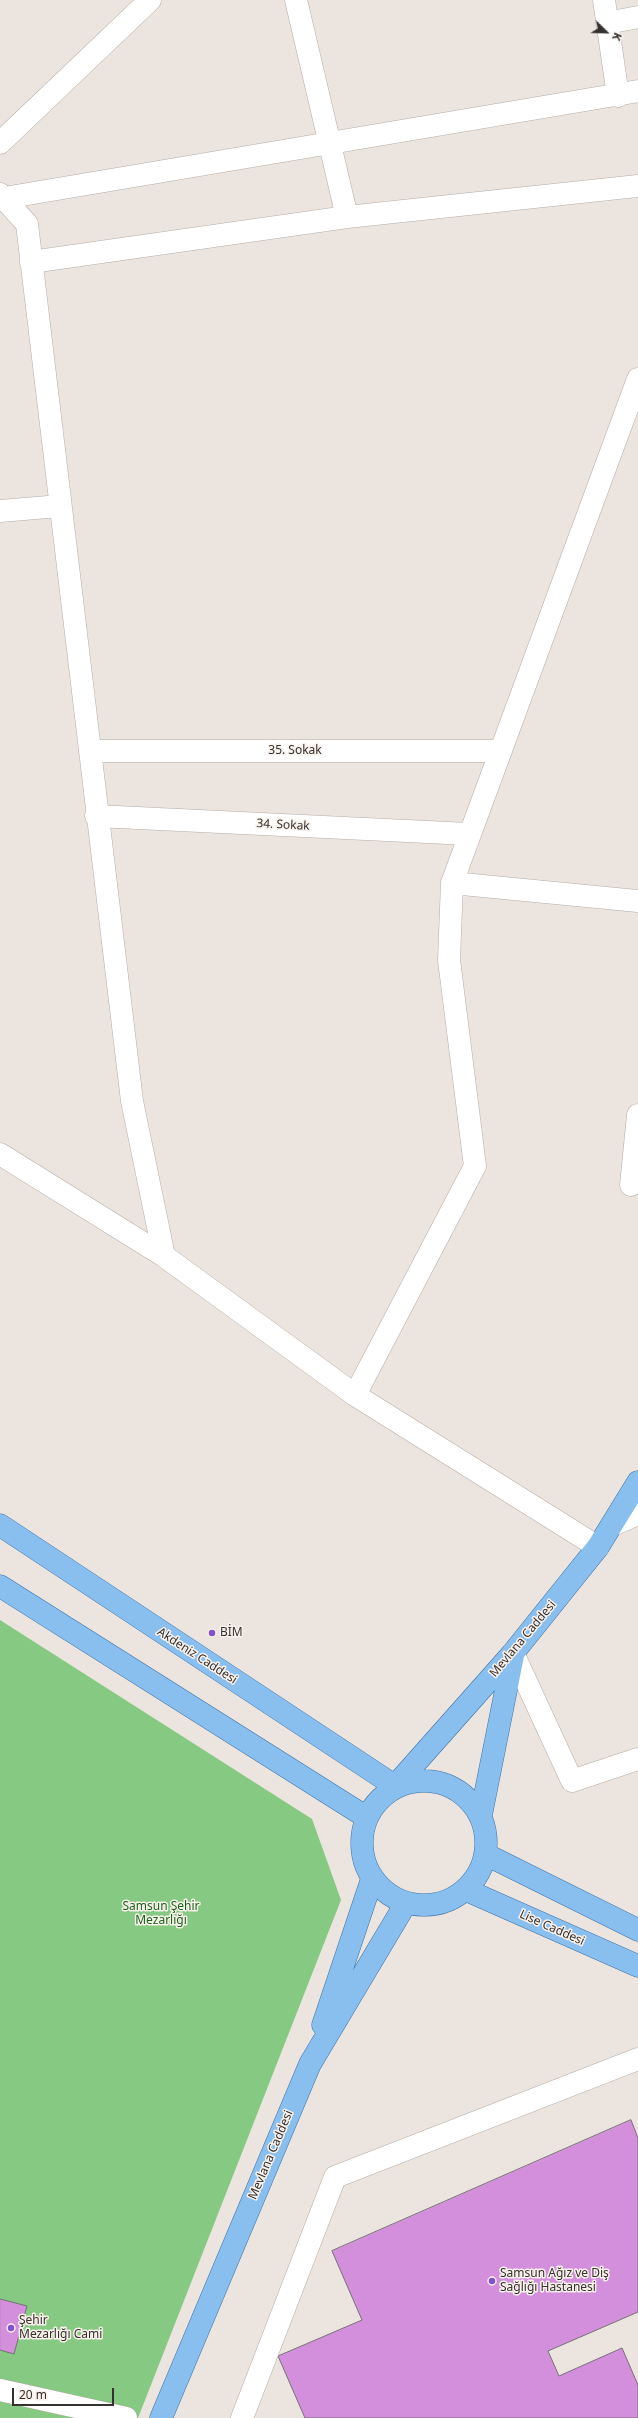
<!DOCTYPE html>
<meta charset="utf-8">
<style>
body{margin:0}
#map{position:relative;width:638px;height:2418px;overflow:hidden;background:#ece4de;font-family:"Noto Sans",sans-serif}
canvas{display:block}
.north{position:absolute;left:586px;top:12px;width:40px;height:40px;-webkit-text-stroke:3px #f9f1eb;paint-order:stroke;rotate:113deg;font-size:11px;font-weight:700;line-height:16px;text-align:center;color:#35312f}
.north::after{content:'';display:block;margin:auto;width:14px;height:18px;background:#35312f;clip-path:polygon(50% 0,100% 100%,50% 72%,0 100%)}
.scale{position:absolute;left:12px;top:2388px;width:102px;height:18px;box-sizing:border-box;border:2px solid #35312f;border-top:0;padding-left:5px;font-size:12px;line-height:14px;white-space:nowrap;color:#35312f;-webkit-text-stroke:3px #f9f1eb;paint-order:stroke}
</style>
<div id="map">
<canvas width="638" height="2418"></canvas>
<div class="north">K</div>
<div class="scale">20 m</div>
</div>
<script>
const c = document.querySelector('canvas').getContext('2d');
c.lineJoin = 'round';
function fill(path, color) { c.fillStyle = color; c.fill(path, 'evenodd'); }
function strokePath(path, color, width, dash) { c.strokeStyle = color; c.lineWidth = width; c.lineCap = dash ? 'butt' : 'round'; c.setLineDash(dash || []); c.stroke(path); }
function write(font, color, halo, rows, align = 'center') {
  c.font = font + ' "Noto Sans",sans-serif'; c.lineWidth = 3; c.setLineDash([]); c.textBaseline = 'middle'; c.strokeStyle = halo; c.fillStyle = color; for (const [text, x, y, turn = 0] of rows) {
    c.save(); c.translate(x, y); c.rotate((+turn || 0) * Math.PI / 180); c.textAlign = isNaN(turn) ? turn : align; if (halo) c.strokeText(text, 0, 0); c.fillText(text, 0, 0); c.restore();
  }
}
fill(new Path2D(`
 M0 1620 312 1819 341 1900 138 2418H0Z`), '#86c983');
const building = new Path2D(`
 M631 2120 638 2138V2312L548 2351 559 2376 622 2348 638 2385V2418H305L278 2356 362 2320 332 2251Z
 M0 2299 27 2306 14 2354 0 2350Z`);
fill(building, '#d38fdb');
strokePath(building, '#767177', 1);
const minor = new Path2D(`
 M296 0 347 217
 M604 0 618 96
 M607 23 638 17
 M0 143 150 0
 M0 194 27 224 132 1101 164 1256
 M4 198 638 91
 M31 262 347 217 638 186
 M0 511 60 506
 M90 751H501
 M96 816 469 834
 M452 883 638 901
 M0 1154 164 1256 355 1395 598 1547
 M631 1185 638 1115
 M355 1395 475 1166 449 960 452 883 638 379
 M612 1525 638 1514
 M513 1653 572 1781 638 1759
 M0 2390 126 2418
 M242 2418 335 2177 638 2059`);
const major = new Path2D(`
 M0 1525 395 1786 513 1653 598 1547 638 1482
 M0 1586 366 1817
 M362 1843a62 62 0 1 1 124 0a62 62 0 1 1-124 0Z
 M481 1815 513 1655
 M485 1854 638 1930
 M466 1890 638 1966
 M323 2025 372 1879
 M161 2418 310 2064 406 1903`);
strokePath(minor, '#b4ada7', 23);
strokePath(major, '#3971a5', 23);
strokePath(minor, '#fff', 22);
strokePath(major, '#89bfef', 22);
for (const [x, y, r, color] of [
 [212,1633,4,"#8351c9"],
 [492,2281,4,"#8351c9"],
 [11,2328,4,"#8351c9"]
]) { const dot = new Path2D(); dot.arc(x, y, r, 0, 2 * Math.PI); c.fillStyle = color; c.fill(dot); strokePath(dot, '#f9f1eb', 1.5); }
write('12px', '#35312f', '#f9f1eb', [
 ["35. Sokak",295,751],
 ["34. Sokak",283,825,3],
 ["Mevlana Caddesi",523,1639,-50],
 ["Akdeniz Caddesi",197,1656,33],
 ["Lise Caddesi",552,1928,24],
 ["Mevlana Caddesi",271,2155,-67]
]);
write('12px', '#35312f', '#f9f1eb', [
 ["BİM",220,1633],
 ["Samsun Ağız ve Diş",500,2274],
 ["Sağlığı Hastanesi",500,2288],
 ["Şehir",19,2321],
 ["Mezarlığı Cami",19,2335]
], 'left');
write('12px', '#1a631b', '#f9f1eb', [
 ["Samsun Şehir",161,1907],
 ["Mezarlığı",161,1921]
]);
</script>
